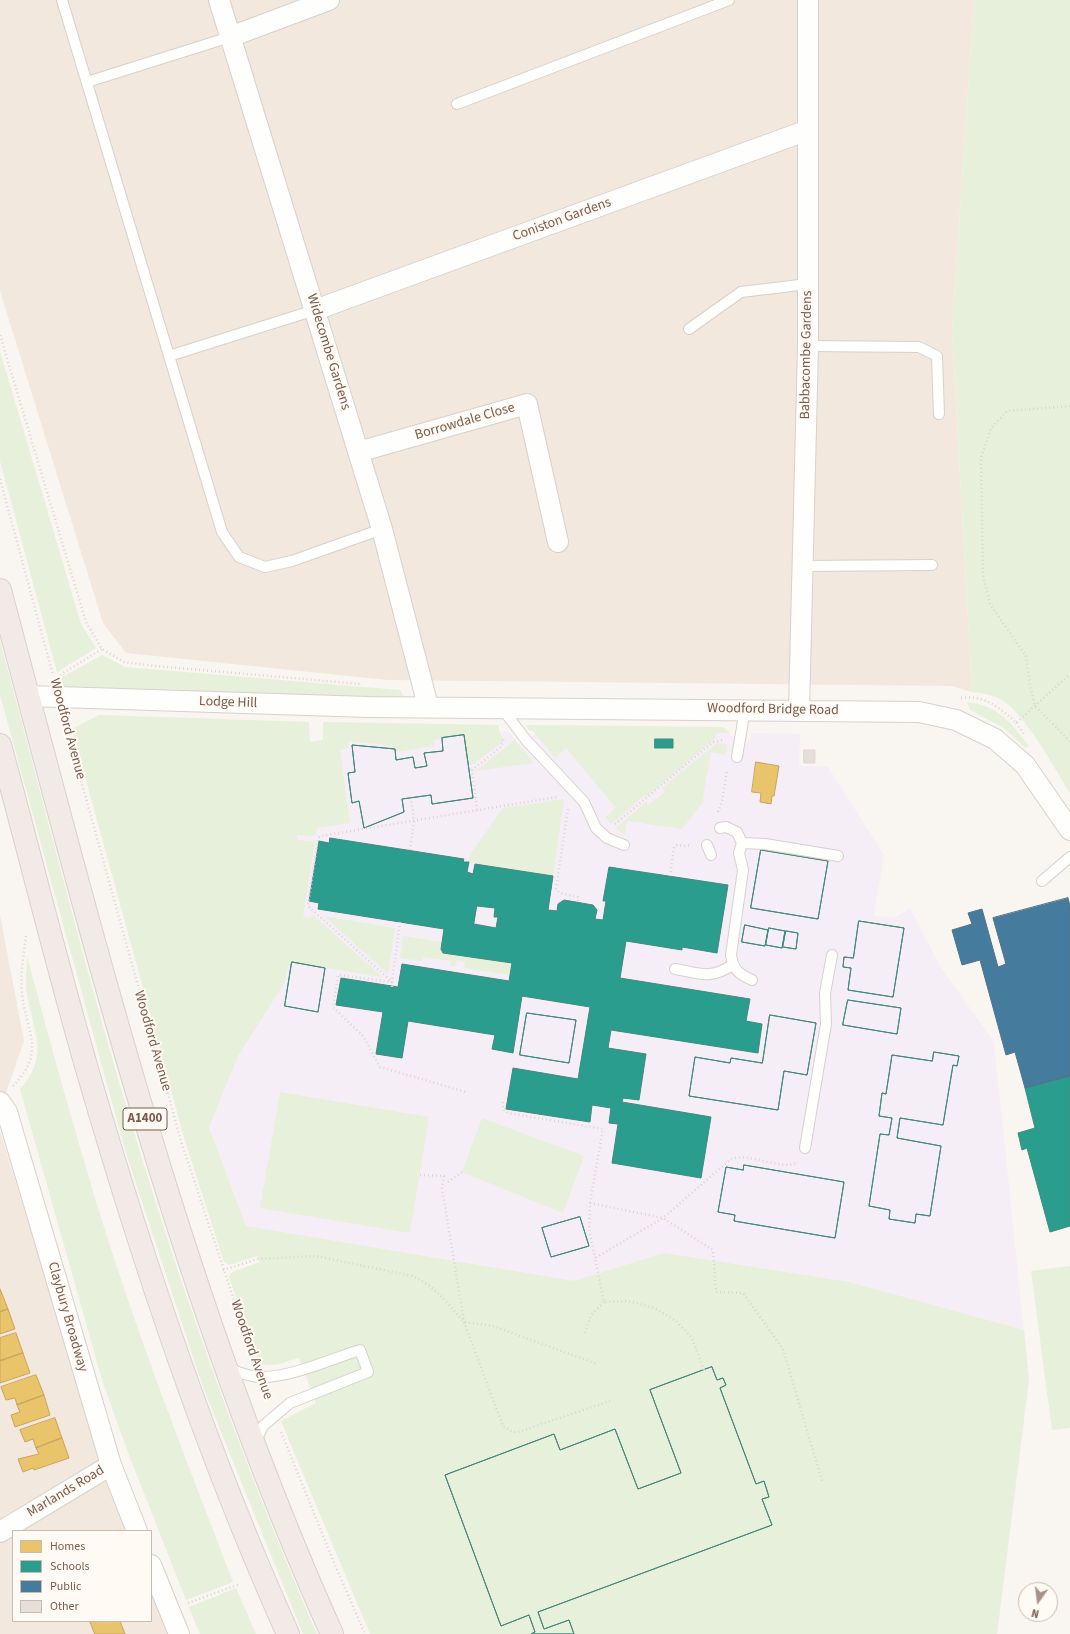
<!DOCTYPE html>
<style>
body{margin:0}
#map{position:relative;width:1070px;height:1634px;overflow:hidden;background:#f9f5f0;font-family:"Source Sans 3",sans-serif}
canvas{display:block}
.legend{position:absolute;left:12px;top:1530px;width:140px;height:92px;box-sizing:border-box;background:#fffaf3;border:1px solid #cabbb1;margin:0;padding:5px 7px;list-style:none;font-size:12px;color:#7a5c4d}
.legend li{display:flex;align-items:center;gap:8px;height:20px}
.legend b{width:20px;border:1px solid #cabbb1}
.north{position:absolute;left:1018px;top:1582px;width:40px;height:40px;box-sizing:border-box;background:#fffaf3;border:1px solid #cabbb1;border-radius:50%;rotate:194deg;font-size:11px;font-weight:700;line-height:16px;text-align:center;color:#7a5c4d}
.north::after{content:'';display:block;margin:auto;width:14px;height:18px;background:#a69286;clip-path:polygon(50% 0,100% 100%,50% 72%,0 100%)}
</style>
<div id="map">
<canvas width="1070" height="1634"></canvas>
<ul class="legend">
<li><b style="height:11px;background:#e9c46a"></b>Homes</li>
<li><b style="height:11px;background:#2a9d8f"></b>Schools</li>
<li><b style="height:11px;background:#457b9d"></b>Public</li>
<li><b style="height:11px;background:#e6ded7"></b>Other</li>
</ul>
<div class="north">N</div>
</div>
<script>
const c = document.querySelector('canvas').getContext('2d');
c.lineJoin = 'round';
function fill(path, color) { c.fillStyle = color; c.fill(path, 'evenodd'); }
function strokePath(path, color, width, dash) { c.strokeStyle = color; c.lineWidth = width; c.lineCap = dash ? 'butt' : 'round'; c.setLineDash(dash || []); c.stroke(path); }
function write(font, color, halo, rows, align = 'center') {
  c.font = font + ' "Source Sans 3",sans-serif'; c.lineWidth = 4; c.setLineDash([]); c.textBaseline = 'middle'; c.strokeStyle = halo; c.fillStyle = color; for (const [text, x, y, turn = 0] of rows) {
    c.save(); c.translate(x, y); c.rotate((+turn || 0) * Math.PI / 180); c.textAlign = isNaN(turn) ? turn : align; if (halo) c.strokeText(text, 0, 0); c.fillText(text, 0, 0); c.restore();
  }
}
fill(new Path2D(`
 M0 0H974L952 330 972 692 952 686 388 680 126 653 103 623 0 291Z
 M0 915 24 1041 0 1110Z
 M0 1131 97 1445 132 1531H13V1621H151V1579L173 1634H0Z`), '#f2e8de');
fill(new Path2D(`
 M303 723 310 742 382 729 499 725V731L509 732 519 744 535 734V731L730 733V736L750 740 752 733 800 734 799 766 828 767 884 855 874 915 894 918 910 908 942 969 994 1042 1029 1380 997 1634 321 1417 293 1342 257 1256 209 1127Z`), '#f6eef6');
fill(new Path2D(`
 M974 0H1070V793C1055 769 1027 718 1006 703 996 695 984 693 972 692L952 330Z
 M0 351 81 624 96 648 57 672 0 461Z
 M0 641C38 781 73 922 113 1061 169 1256 236 1448 317 1634H303L204 1390 126 1153 0 695Z
 M102 655 125 667 400 690 404 697 392 699 62 690 59 679Z
 M967 702C998 705 1011 723 1029 746L1026 748 1002 727 970 710Z
 M99 715 309 722 310 742 323 740V722L499 725V732L503 738V742L472 765H468L464 735 434 740 435 746 395 752V749L388 748V745L349 741 348 748 340 750 350 823 317 828 315 836 297 835V840L315 842 303 916 311 918 312 914 382 977 290 962 283 985 238 1056 209 1127 246 1226 574 1281 664 1253 849 1282 1024 1330 1029 1380 997 1634H370L281 1421 316 1403 299 1358C287 1361 272 1369 259 1363L229 1277 232 1272 260 1262 257 1256 229 1265 224 1262 185 1141 72 729Z
 M526 725 723 727 730 733H716L715 738 646 797 645 795 611 824 605 817 616 808 566 748 555 758 533 731 528 730Z
 M515 740 534 763 475 771Z
 M717 743 728 745 726 755 711 752 702 803 682 829 627 821 625 835 620 832 616 828 646 802 648 805 665 792 662 788Z
 M564 799 553 876 469 862 470 855 503 808Z
 M324 916 395 928 388 974Z
 M403 936 442 942 441 949 443 953 512 963 510 975 464 968 465 962 457 960 456 966H450L451 961 423 957 422 961 400 958Z
 M27 956C49 1039 72 1122 97 1205 136 1332 185 1457 233 1582L186 1600 129 1455 102 1380 20 1089C50 1057 33 1031 27 993 25 981 27 968 27 956Z
 M280 1092 429 1117 410 1233 260 1208Z
 M482 1118 584 1156 563 1213 462 1172Z
 M1070 1266V1428L1052 1430 1031 1271Z
 M236 1588 256 1634H200L189 1607Z`), '#e7f0db');
const homes = new Path2D(`
 M756 762 779 766 774 796H772L771 804 760 802 761 793 752 792Z
 M0 1289 8 1309 0 1312Z
 M8 1309 15 1329 0 1334V1312Z
 M16 1333 23 1353 0 1361V1338Z
 M23 1353 30 1373 0 1383V1361Z
 M36 1375 44 1395 17 1405 15 1398 6 1400 1 1387Z
 M44 1395 50 1415 15 1427 11 1415 20 1412 17 1405Z
 M55 1418 62 1438 36 1448 33 1439 25 1442 20 1430Z
 M62 1438 69 1458 34 1470 33 1468 23 1472 18 1459 39 1454 36 1448Z
 M90 1621H120L125 1634H95Z`);
fill(homes, '#e9c46a');
strokePath(homes, '#c8a561', 1);
const schools = new Path2D(`
 M464 735 473 798 432 804 431 795 402 799 404 812 364 828 359 801 352 803 348 773 355 772 352 745 395 749 396 760 413 757 415 768 427 766 424 753 443 751 442 738Z
 M464 735 473 798 432 804 431 795 402 799 404 812 364 828 359 801 352 803 348 773 355 772 352 745 395 749 396 760 413 757 415 768 427 766 424 753 443 751 442 738Z
 M655 739H673V748H655Z
 M330 838 464 859 463 862H469L467 872 473 874 475 864 553 876 548 910 557 911 558 904 564 900 593 905 597 910 595 919 603 920 606 901H603L609 867 728 885 717 953 682 947V950L626 941 620 978 750 999 746 1021 762 1024 758 1053 611 1030 608 1048 646 1054 639 1100 623 1098 622 1102 711 1117 701 1178 612 1163 618 1124 609 1123 611 1108 592 1105 590 1122 506 1109 513 1068 578 1079 590 1007 522 996 513 1053 492 1049 495 1035 408 1021 402 1058 376 1054 383 1012 336 1005 341 978 398 987 402 964 509 981 512 963 443 953 441 949 444 929 318 909 319 903 309 901 319 841 329 843ZM477 906 495 908 494 917H498L496 928 474 924Z
 M761 850 828 861 818 919 751 908Z
 M761 850 828 861 818 919 751 908Z
 M859 921 904 928 893 997 848 990 851 968 843 967 844 957 853 958Z
 M859 921 904 928 893 997 848 990 851 968 843 967 844 957 853 958Z
 M745 925 768 930 765 946 742 942Z
 M745 925 768 930 765 946 742 942Z
 M769 928 785 931 782 948 766 945Z
 M769 928 785 931 782 948 766 945Z
 M786 931 798 933 796 949 783 947Z
 M786 931 798 933 796 949 783 947Z
 M292 962 325 968 318 1012 285 1006Z
 M292 962 325 968 318 1012 285 1006Z
 M848 1000 901 1008 897 1034 843 1025Z
 M848 1000 901 1008 897 1034 843 1025Z
 M527 1013 576 1020 569 1063 520 1055Z
 M527 1013 576 1020 569 1063 520 1055Z
 M770 1015 816 1023 807 1075 784 1071 778 1110 689 1096 695 1057 730 1063 731 1058 762 1063Z
 M770 1015 816 1023 807 1075 784 1071 778 1110 689 1096 695 1057 730 1063 731 1058 762 1063Z
 M934 1052 959 1056 957 1066 953 1065 943 1125 900 1118 897 1138 941 1146 930 1216 916 1214 915 1223 889 1219 890 1210 869 1206 880 1134 889 1135 892 1118 879 1116 882 1093 886 1094 892 1055 932 1061Z
 M934 1052 959 1056 957 1066 953 1065 943 1125 900 1118 897 1138 941 1146 930 1216 916 1214 915 1223 889 1219 890 1210 869 1206 880 1134 889 1135 892 1118 879 1116 882 1093 886 1094 892 1055 932 1061Z
 M1070 1076V1226L1050 1232 1027 1148 1022 1150 1018 1133 1035 1128 1025 1088Z
 M744 1165 844 1182 835 1238 734 1221 735 1215 718 1212 726 1167 743 1170Z
 M744 1165 844 1182 835 1238 734 1221 735 1215 718 1212 726 1167 743 1170Z
 M580 1217 589 1246 551 1257 542 1228Z
 M580 1217 589 1246 551 1257 542 1228Z
 M712 1367 717 1380 723 1378 726 1385 720 1388 756 1484 764 1481 769 1497 762 1499 772 1525 538 1612 544 1629 569 1620 574 1634H531L535 1632 529 1615 501 1626 445 1475 554 1434 560 1450 615 1429 638 1489 681 1473 650 1390Z
 M712 1367 717 1380 723 1378 726 1385 720 1388 756 1484 764 1481 769 1497 762 1499 772 1525 538 1612 544 1629 569 1620 574 1634H531L535 1632 529 1615 501 1626 445 1475 554 1434 560 1450 615 1429 638 1489 681 1473 650 1390Z`);
fill(schools, '#2a9d8f');
strokePath(schools, '#428a7b', 1);
const public = new Path2D(`
 M1068 898 1070 906V1076L1025 1088 1015 1052 1006 1055 980 960 962 965 952 930 972 924 968 913 982 909 998 967 1006 964 993 918Z`);
fill(public, '#457b9d');
strokePath(public, '#557285', 1);
const building = new Path2D(`
 M804 750H815V763H804Z`);
fill(building, '#e6ded7');
strokePath(building, '#e2d8d2', 1);
const lane = new Path2D(`
 M62 0 222 532 239 557 265 567 292 561 382 529
 M87 82 230 37
 M457 104 729 0
 M689 329 741 292 808 284
 M808 346 919 347 937 356 939 414
 M169 356 315 310
 M804 566 932 565
 M501 707 526 740 584 802 596 828 607 838 624 845
 M737 757 745 709
 M720 828 726 827 737 832 742 843 739 853 743 870 731 955C733 970 739 974 752 980
 M742 843 765 844 838 856
 M707 845 711 855
 M1042 881 1070 857
 M675 969C699 973 711 980 732 965
 M805 1148 826 1024 825 993 832 955
 M228 1368C238 1372 249 1377 260 1377 290 1378 331 1359 360 1350L368 1372 290 1403 263 1426 256 1441`);
const street = new Path2D(`
 M219 0 382 529 428 706
 M230 37 329 0
 M315 310 808 130
 M358 452 527 404 558 542
 M28 696 368 707 919 712 956 720 995 739 1025 765 1070 830
 M799 710 808 346V0
 M0 1102 7 1112 111 1465 137 1531
 M0 1532 111 1465
 M151 1565 179 1634`);
const highway = new Path2D(`
 M0 590C94 943 182 1300 332 1634
 M0 745C30 855 57 966 89 1076 144 1265 207 1454 288 1634`);
strokePath(lane, '#d7d1cb', 12);
strokePath(street, '#d7d1cb', 22);
strokePath(highway, '#dad1cc', 24);
strokePath(new Path2D(`
 M0 335 86 622 102 649 124 662 155 666 360 684
 M1070 406 1007 411 991 428 981 458 983 575 990 604 1026 656 1030 686 1035 706 1070 741
 M0 479 53 675
 M60 675 102 649
 M961 698C983 694 1001 708 1016 723L1070 674
 M64 719 181 1141 254 1360
 M1016 723 1024 734
 M568 809 556 889 560 893 578 897V902
 M477 810 472 770 501 747 504 738
 M718 812 722 802 727 770
 M615 824 713 742 724 740
 M410 850 414 821 411 798
 M670 876 674 847 677 845 685 846 691 845
 M400 922 392 982 338 975 333 1007 363 1036 380 1067 466 1092
 M392 987V982L308 906 318 838 321 836 557 797
 M13 1086C47 1051 26 1033 22 993 20 973 24 954 26 935
 M503 1102V1109L508 1113 603 1129 590 1203 589 1230 595 1258
 M420 1175 444 1176 442 1188 464 1322 503 1426 513 1432H518L610 1401
 M448 1182 462 1172
 M590 1203 663 1218 713 1250 716 1292 743 1293 783 1349 822 1481H824
 M223 1270 258 1259 316 1256 412 1276C436 1286 447 1303 464 1322L493 1326 597 1364
 M585 1333 591 1315 604 1302
 M704 1370 692 1338 676 1321 655 1308 628 1301 604 1302 595 1258 663 1218 731 1159C751 1152 783 1172 798 1162
 M281 1432 335 1565 365 1634
 M188 1603 240 1584`), '#dcd5d0', 2.5, [1, 3]);
strokePath(lane, '#fefefd', 10);
strokePath(street, '#fefefd', 20);
strokePath(highway, '#f2eae7', 22);
for (const [x, y, w] of [
 [145,1119,44]
]) { const box = new Path2D(); box.roundRect(x - w / 2, y - 11, w, 22, 3); c.fillStyle = '#fffaf3'; c.fill(box); strokePath(box, '#7a5c4d', 1); }
write('bold 13px', '#7a5c4d', null, [
 ["A1400",145,1119]
]);
write('14px', '#7a5c4d', '#fffaf3', [
 ["Coniston Gardens",562,220,-20],
 ["Widecombe Gardens",328,352,73],
 ["Babbacombe Gardens",807,355,-89],
 ["Borrowdale Close",465,422,-16],
 ["Lodge Hill",228,703,2],
 ["Woodford Bridge Road",773,710,1],
 ["Woodford Avenue",67,729,75],
 ["Woodford Avenue",152,1041,74],
 ["Claybury Broadway",67,1317,74],
 ["Woodford Avenue",251,1350,71],
 ["Marlands Road",66,1492,-31]
]);
</script>
